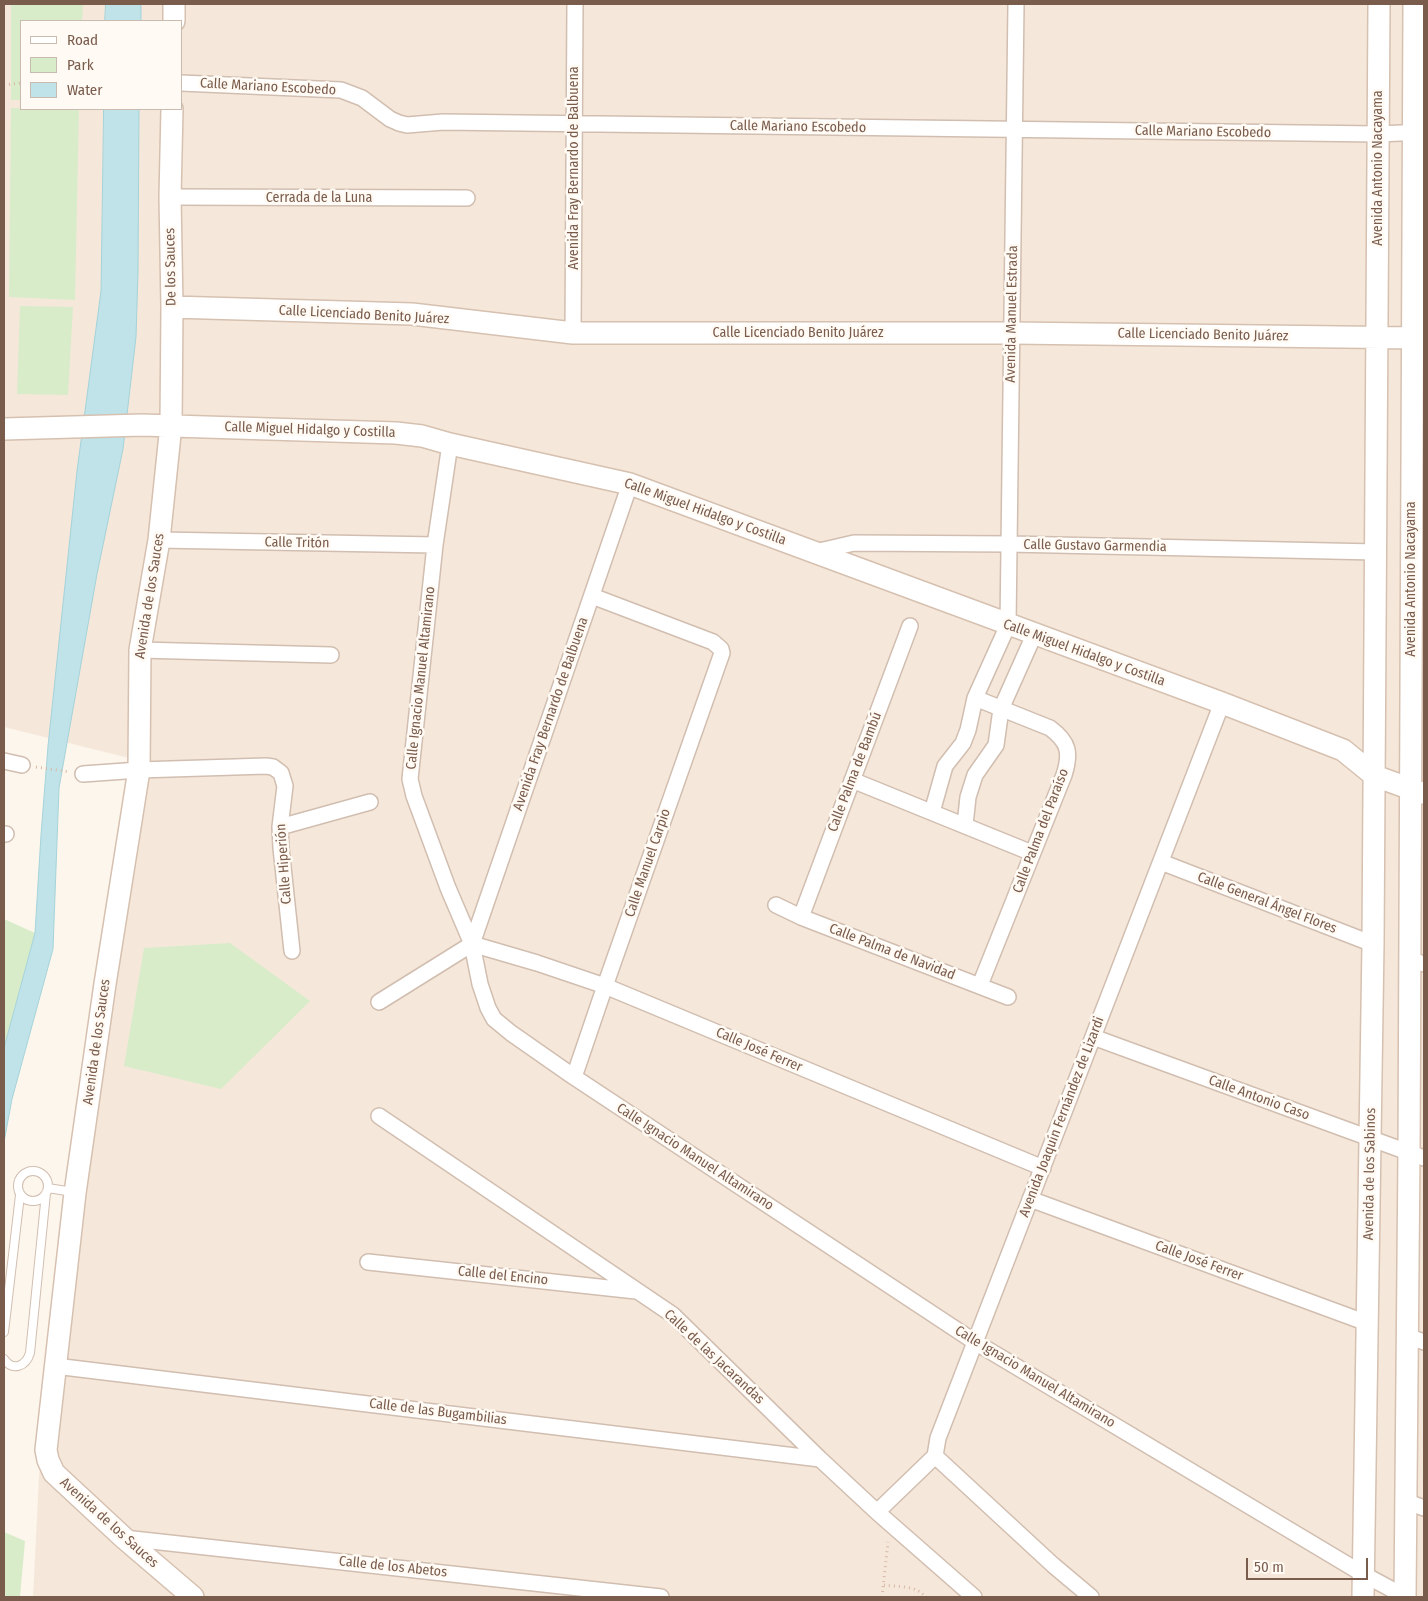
<!DOCTYPE html>
<meta charset="utf-8">
<style>
body{margin:0}
#map{position:relative;width:1428px;height:1601px;overflow:hidden;background:#fdf6ec;font-family:"Fira Sans Condensed",sans-serif}
canvas{display:block}
.frame{position:absolute;inset:0;border:5px solid #7a5c4d;pointer-events:none}
.legend{position:absolute;left:20px;top:20px;width:162px;height:90px;box-sizing:border-box;background:#fffaf3;border:1px solid #cabbb1;margin:0;padding:6px 9px;list-style:none;font-size:15px;color:#7a5c4d}
.legend li{display:flex;align-items:center;gap:10px;height:25px}
.legend b{width:25px;border:1px solid #cabbb1}
.scale{position:absolute;left:1246px;top:1558px;width:122px;height:22px;box-sizing:border-box;border:2px solid #7a5c4d;border-top:0;padding-left:6px;font-size:15px;line-height:18px;white-space:nowrap;color:#7a5c4d;-webkit-text-stroke:4px #fffaf3;paint-order:stroke}
</style>
<div id="map">
<canvas width="1428" height="1601"></canvas>
<div class="frame"></div>
<ul class="legend">
<li><b style="height:6px;background:#fff"></b>Road</li>
<li><b style="height:14px;background:#d8ecc9"></b>Park</li>
<li><b style="height:14px;background:#bfe3e8"></b>Water</li>
</ul>
<div class="scale">50 m</div>
</div>
<script>
const c = document.querySelector('canvas').getContext('2d');
c.lineJoin = 'round';
function fill(path, color) { c.fillStyle = color; c.fill(path, 'evenodd'); }
function strokePath(path, color, width, dash) { c.strokeStyle = color; c.lineWidth = width; c.lineCap = dash ? 'butt' : 'round'; c.setLineDash(dash || []); c.stroke(path); }
function write(font, color, halo, rows, align = 'center') {
  c.font = font + ' "Fira Sans Condensed",sans-serif'; c.lineWidth = 5; c.setLineDash([]); c.textBaseline = 'middle'; c.strokeStyle = halo; c.fillStyle = color; for (const [text, x, y, turn = 0] of rows) {
    c.save(); c.translate(x, y); c.rotate((+turn || 0) * Math.PI / 180); c.textAlign = isNaN(turn) ? turn : align; if (halo) c.strokeText(text, 0, 0); c.fillText(text, 0, 0); c.restore();
  }
}
fill(new Path2D(`
 M4 4H1424V1597H33L39 1476 129 758 4 727ZM21 21H181V109H21Z`), '#f5e8da');
fill(new Path2D(`
 M11 4H83L82 21H21V100H11Z
 M11 108 79 109 75 300 9 297Z
 M20 306 73 307 68 395 17 394Z
 M4 919 35 933 4 1048Z
 M230 943 310 1001 221 1089 124 1066 144 948Z
 M4 1532 25 1541 20 1597H4Z`), '#d8ecc9');
const water = new Path2D(`
 M106 4H141V21H105Z
 M104 109H139L138 272 136 337 123 449 97 574 59 788 53 949 12 1099 4 1142V1048L35 933 41 835 48 746 77 471 101 291Z`);
fill(water, '#bfe3e8');
strokePath(water, '#a5d3da', 1);
const lane = new Path2D(`
 M18 1186a15 15 0 1 1 30 0a15 15 0 1 1-30 0Z
 M48 1188 73 1192
 M4 1332 20 1195
 M4 1359C13 1372 26 1366 30 1353L46 1193`);
const street = new Path2D(`
 M181 83 341 90 362 98 390 119 399 123 407 125 443 122 1378 134 1424 132
 M170 197 467 198
 M573 333 575 4
 M450 444 435 545 410 779 414 796 448 888 472 944 480 984 488 1008 494 1019 511 1033 574 1077 975 1342 1363 1574 1406 1597
 M159 540 435 545
 M815 552 854 543 1009 544 1376 552
 M140 650 331 655
 M975 698 1050 728C1069 742 1071 753 1064 775L980 985
 M4 761 22 765
 M83 774 139 770 266 766 273 767 281 773 285 786 280 827 281 848 292 951
 M852 780 1032 853
 M932 812 945 766 963 743 968 730 975 698 1008 625 1016 4
 M965 825 968 797 975 775 996 745 1001 709 1034 635
 M280 827 370 802
 M4 834H6
 M1161 862 1373 944
 M776 905 801 917 1008 997
 M801 917 910 626
 M472 944 537 963 605 986 1043 1168
 M472 944 630 484
 M1409 959 1424 964
 M379 1002 472 944
 M1093 1037 1424 1158
 M574 1077 605 986 722 653 721 649 713 642 592 596
 M379 1116 673 1315 820 1459 877 1512 974 1597
 M1030 1199 1367 1323
 M368 1262 636 1291
 M1407 1336 1424 1342
 M55 1366 820 1459
 M935 1456 1053 1565 1091 1597
 M1405 1501 1424 1508
 M877 1512 935 1456 938 1438 1222 703
 M124 1538 661 1597`);
const secondary = new Path2D(`
 M174 21V4
 M172 109 170 197 172 307 171 425 159 540 140 650 139 770 105 984 75 1193 46 1450 48 1460 54 1473 124 1538 193 1597
 M172 307 412 314 573 333H1012L1424 338
 M4 429 142 425 396 433 422 436 450 444 630 484 1222 703 1343 750 1375 776 1422 793
 M1363 1597 1373 944 1379 4
 M1405 1597 1409 1152 1414 4`);
strokePath(lane, '#d1beb0', 10);
strokePath(street, '#d1beb0', 18);
strokePath(secondary, '#d6c0b0', 24);
strokePath(new Path2D(`
 M4 85 21 83
 M36 767 70 772
 M884 1585C897 1587 917 1585 925 1597
 M882 1597 888 1542`), '#d9b8a5', 3, [1, 4]);
strokePath(lane, '#fff', 8);
strokePath(street, '#fff', 15);
strokePath(secondary, '#fff', 21);
write('14px', '#7a5c4d', '#fffaf3', [
 ["Calle Mariano Escobedo",268,87,3],
 ["Calle Mariano Escobedo",798,127,1],
 ["Calle Mariano Escobedo",1203,132,1],
 ["Avenida Fray Bernardo de Balbuena",574,168,-90],
 ["Avenida Antonio Nacayama",1378,168,-90],
 ["Cerrada de la Luna",319,198],
 ["De los Sauces",171,267,-91],
 ["Avenida Manuel Estrada",1012,314,-89],
 ["Calle Licenciado Benito Juárez",364,315,3],
 ["Calle Licenciado Benito Juárez",798,333],
 ["Calle Licenciado Benito Juárez",1203,335,1],
 ["Calle Miguel Hidalgo y Costilla",310,430,2],
 ["Calle Miguel Hidalgo y Costilla",705,512,20],
 ["Calle Tritón",297,543,1],
 ["Calle Gustavo Garmendia",1095,546,1],
 ["Avenida Antonio Nacayama",1411,579,-90],
 ["Avenida de los Sauces",150,596,-81],
 ["Calle Miguel Hidalgo y Costilla",1084,653,20],
 ["Calle Ignacio Manuel Altamirano",421,678,-84],
 ["Avenida Fray Bernardo de Balbuena",551,714,-71],
 ["Calle Palma de Bambú",855,772,-69],
 ["Calle Palma del Paraíso",1041,831,-69],
 ["Calle Manuel Carpio",648,863,-71],
 ["Calle Hiperión",284,864,-94],
 ["Calle General Ángel Flores",1267,903,21],
 ["Calle Palma de Navidad",892,952,21],
 ["Avenida de los Sauces",97,1042,-82],
 ["Calle José Ferrer",759,1050,23],
 ["Calle Antonio Caso",1259,1098,20],
 ["Avenida Joaquín Fernández de Lizardi",1062,1117,-69],
 ["Calle Ignacio Manuel Altamirano",695,1157,33],
 ["Avenida de los Sabinos",1370,1174,-89],
 ["Calle José Ferrer",1199,1261,20],
 ["Calle del Encino",503,1276,6],
 ["Calle de las Jacarandas",714,1357,43],
 ["Calle Ignacio Manuel Altamirano",1035,1377,31],
 ["Calle de las Bugambilias",438,1412,7],
 ["Avenida de los Sauces",109,1523,42],
 ["Calle de los Abetos",393,1567,6]
]);
</script>
